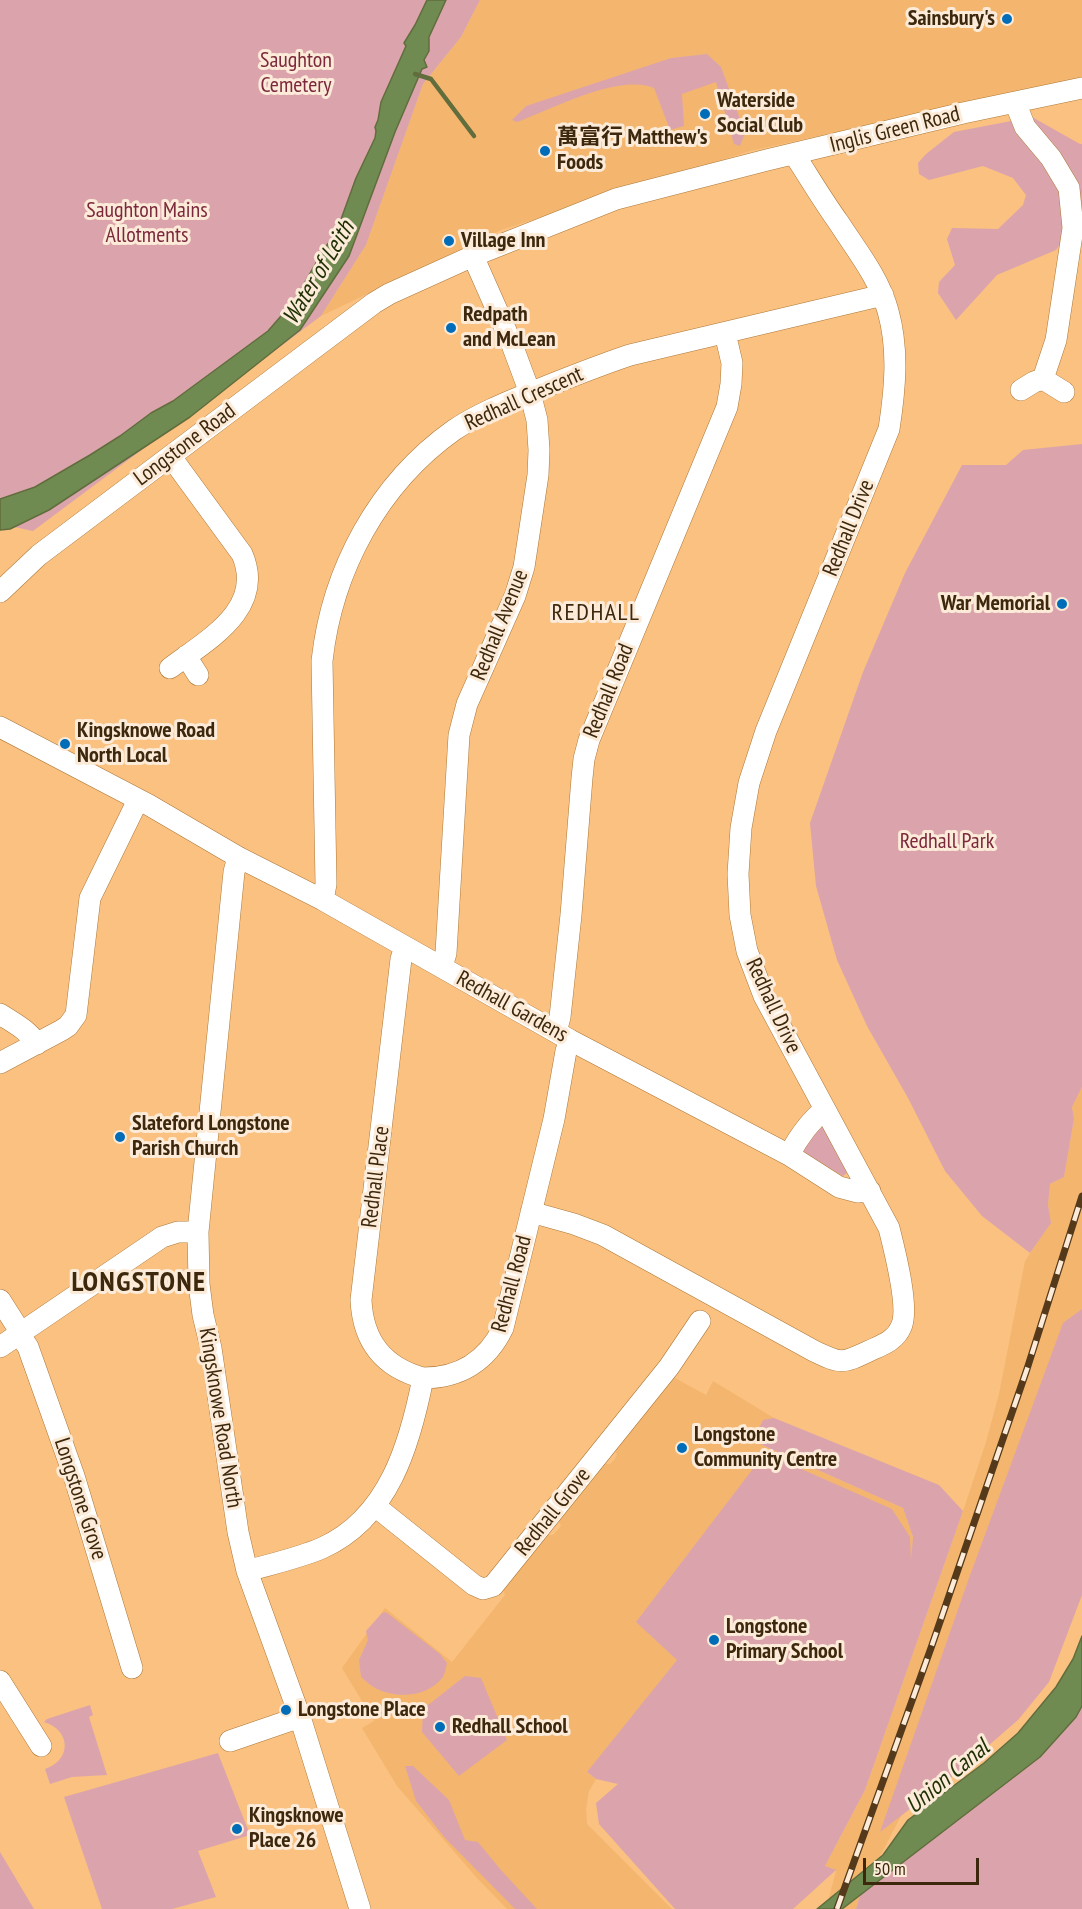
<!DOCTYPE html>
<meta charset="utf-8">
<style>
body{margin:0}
#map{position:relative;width:1082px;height:1909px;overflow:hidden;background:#fac181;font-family:"PT Sans Narrow",sans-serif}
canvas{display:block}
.scale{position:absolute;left:863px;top:1858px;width:116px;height:27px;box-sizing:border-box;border:3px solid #3e280d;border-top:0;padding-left:8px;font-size:18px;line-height:21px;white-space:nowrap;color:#3e280d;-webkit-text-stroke:4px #fcebd8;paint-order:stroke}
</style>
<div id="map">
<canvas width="1082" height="1909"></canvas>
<div class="scale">50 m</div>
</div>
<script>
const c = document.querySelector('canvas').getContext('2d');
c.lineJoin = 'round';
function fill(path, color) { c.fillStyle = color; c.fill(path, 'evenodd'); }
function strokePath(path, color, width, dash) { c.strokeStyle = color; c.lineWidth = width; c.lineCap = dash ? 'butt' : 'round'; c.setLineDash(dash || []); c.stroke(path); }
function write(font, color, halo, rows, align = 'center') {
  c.font = font + ' "PT Sans Narrow","Noto Sans SC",sans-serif'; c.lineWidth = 6; c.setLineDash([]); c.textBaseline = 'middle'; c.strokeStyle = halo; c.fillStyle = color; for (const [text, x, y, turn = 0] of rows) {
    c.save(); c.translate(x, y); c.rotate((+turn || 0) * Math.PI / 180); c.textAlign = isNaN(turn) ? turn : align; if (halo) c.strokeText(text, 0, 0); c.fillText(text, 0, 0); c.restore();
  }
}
fill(new Path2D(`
 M480 0H1082V78L750 151 501 230 321 316 366 245 423 84 461 37Z
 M1082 1087V1337L903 1812 860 1895 856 1909H826L836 1871 825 1866 865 1790 963 1511 986 1442 999 1394 1025 1261 1050 1223 1048 1205 1050 1184 1064 1177 1074 1119 1072 1107Z
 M673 1377 706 1395 713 1381 774 1418 762 1445 903 1508 913 1537 910 1589 731 1841 692 1827 648 1783 619 1784 587 1772 596 1779 589 1791 586 1809 587 1824 672 1909H507L477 1878 397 1786 362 1728 374 1721 342 1668 385 1608 452 1662 505 1595 503 1590 547 1535H553L561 1526 559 1521 605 1464H610L614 1460 617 1455 615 1450Z`), '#f4b66e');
fill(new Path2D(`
 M0 0H480L461 37 423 84 366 245 321 316 33 531 0 524Z
 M707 54 721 67 745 133 740 146 734 144 716 82 682 94 684 126 670 130 654 88C619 73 552 109 517 122L512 120 526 106 671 58Z
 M1032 117 1080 144H1082V222L1077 223 1056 250 997 275 956 320 938 293 939 282 955 265 947 239 952 228 998 229 1023 205 1026 195 1013 178 983 166 929 180 919 174 918 163 926 154 954 132Z
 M1082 444V1087L1072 1107 1074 1119 1064 1177 1050 1184 1048 1205 1051 1223 1030 1253 982 1216 945 1171 908 1098 867 1026 837 960 816 886 810 823 863 672 905 573 962 465H1006L1023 450Z
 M822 1124 847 1173 843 1176 800 1151Z
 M1082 1309V1595L1049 1682 1018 1720 958 1772 880 1832 969 1578 1063 1323Z
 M774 1418 939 1485 963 1511 865 1790 825 1866 836 1870 793 1909H675L599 1824 596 1803 618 1784 596 1779 587 1772 677 1660 636 1622 765 1453 892 1509 910 1537 911 1560 913 1537 903 1508 762 1445 756 1434 763 1420Z
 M386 1612 440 1654 447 1663C446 1667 445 1673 443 1677 428 1697 398 1699 377 1689 371 1686 366 1681 361 1677L359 1660 368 1640 366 1631 382 1613Z
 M465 1676 481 1678 507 1740 459 1776 422 1732 423 1709Z
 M90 1705 93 1715 89 1717 107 1775 72 1777 50 1784 45 1769C72 1760 71 1730 44 1722L47 1719Z
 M1082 1706V1909H856L860 1895 1040 1757 1076 1717Z
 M218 1753 250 1835 198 1851 216 1897 172 1909H102L64 1797Z
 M405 1766H413L449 1800 465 1840 478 1842 500 1869 537 1909H515L444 1837 416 1801Z
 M0 1852 34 1909H0Z`), '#dba4ac');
const water = new Path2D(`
 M427 0H446L429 37V51L424 60 427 67 422 69 395 132 349 256 300 330 190 417 49 510 10 529 0 530V499L35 487 90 455 120 436 151 413 173 401 268 331 294 301 324 249 336 233 356 178 375 138 376 131 375 127 378 120 381 102 406 46 404 43 415 25Z
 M1082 1636V1706L1076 1717 1040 1757 842 1909H817L883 1855 908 1820 984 1763 1018 1733 1056 1687 1073 1659Z`);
fill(water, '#708b51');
strokePath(water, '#616d3d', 1.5);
strokePath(new Path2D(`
 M415 74 431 79 474 136`), '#616d3d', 4.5);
const minor = new Path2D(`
 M1015 102 1025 127 1051 158 1069 188 1073 228 1056 340 1043 379
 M1021 390 1034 382 1043 379 1064 392
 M0 592 39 555 374 303 389 294 473 256 616 199 767 160 963 113 1082 88
 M186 656 198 675
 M170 668C207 640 266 609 242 554L171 457
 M0 727 149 805 238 857 323 900 570 1040 789 1155 839 1187 858 1192 870 1191
 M238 857 234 872 198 1232 199 1284 203 1315 211 1348 238 1532 247 1571 300 1717 360 1909
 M323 900 326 884 322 661C332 570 378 484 454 430 478 414 505 403 532 392 565 379 597 366 630 355L883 295
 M405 947 401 959 361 1300C363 1341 383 1367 423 1378
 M442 967 446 953 459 735 467 704 515 596 524 567 538 475 539 450 537 420 530 393 511 342 473 256
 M0 1014C14 1023 28 1030 37 1044
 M556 1032 560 1017 571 915 582 778 584 759 589 740 727 407 731 384 732 363 725 333
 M0 1063 62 1030 68 1026 76 1015 90 898 138 800
 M789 1155C798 1138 810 1121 825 1109
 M531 1212 574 1224 603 1235 814 1351C841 1364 842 1364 869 1351 882 1345 895 1341 901 1327 910 1309 894 1248 889 1228L764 996 747 951 740 915 738 874 741 828 749 783 766 731 889 429C895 390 899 350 888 311 879 278 857 251 839 223 823 201 809 177 794 154
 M0 1300 21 1333
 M19 1334 28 1347 74 1476 132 1668
 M0 1347 162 1237 178 1232H198
 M375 1506 474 1585 483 1589 493 1586 669 1367 700 1321
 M247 1571C271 1564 299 1558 322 1548 389 1518 410 1444 423 1378 460 1378 487 1361 503 1328L554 1119 566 1051 570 1040
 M0 1681 41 1746
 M230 1741 300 1717`);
strokePath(minor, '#ad7837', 22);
strokePath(minor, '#fff', 21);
const rail = new Path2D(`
 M837 1909 931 1648 1027 1369 1082 1196`);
strokePath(rail, '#543a1b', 7);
strokePath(rail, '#fcebd8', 4.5, [14]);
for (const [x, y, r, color] of [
 [1007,19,6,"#016cb7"],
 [705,114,6,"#016cb7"],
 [545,151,6,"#016cb7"],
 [449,241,6,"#016cb7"],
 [451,328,6,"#016cb7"],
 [1062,604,6,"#016cb7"],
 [65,744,6,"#016cb7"],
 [120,1137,6,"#016cb7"],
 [682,1448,6,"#016cb7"],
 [714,1640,6,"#016cb7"],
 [286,1710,6,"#016cb7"],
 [440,1727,6,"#016cb7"],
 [237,1829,6,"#016cb7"]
]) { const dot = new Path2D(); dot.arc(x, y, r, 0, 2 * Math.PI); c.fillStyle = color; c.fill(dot); strokePath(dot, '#fcebd8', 2); }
write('bold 22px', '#3e280d', '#fcebd8', [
 ["Sainsbury's",995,19,"right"],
 ["Waterside",717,101],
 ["Social Club",717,126],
 ["萬富行 Matthew's",557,138],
 ["Foods",557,163],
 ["Village Inn",461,241],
 ["Redpath",463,315],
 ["and McLean",463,340],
 ["War Memorial",1050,604,"right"],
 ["Kingsknowe Road",77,731],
 ["North Local",77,756],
 ["Slateford Longstone",132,1124],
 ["Parish Church",132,1149],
 ["Longstone",694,1435],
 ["Community Centre",694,1460],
 ["Longstone",726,1627],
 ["Primary School",726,1652],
 ["Longstone Place",298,1710],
 ["Redhall School",452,1727],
 ["Kingsknowe",249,1816],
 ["Place 26",249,1841]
], 'left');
write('22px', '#7c283c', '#fcebd8', [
 ["Saughton",296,61],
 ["Cemetery",296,86],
 ["Saughton Mains",147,211],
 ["Allotments",147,236],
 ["Redhall Park",947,842]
]);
write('22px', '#3e280d', '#fcebd8', [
 ["Inglis Green Road",895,130,-14],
 ["Redhall Crescent",524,399,-24],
 ["Longstone Road",185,445,-37],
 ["Redhall Drive",849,528,-68],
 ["Redhall Avenue",500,625,-68],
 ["Redhall Road",609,691,-68],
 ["Redhall Drive",773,1006,65],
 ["Redhall Gardens",512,1007,29],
 ["Redhall Place",376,1177,-83],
 ["Redhall Road",512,1284,-75],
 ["Kingsknowe Road North",220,1418,81],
 ["Longstone Grove",80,1499,72],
 ["Redhall Grove",553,1512,-51]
]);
write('italic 24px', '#1e3003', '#fcebd8', [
 ["Water of Leith",319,273,-59],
 ["Union Canal",948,1777,-40]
]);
c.letterSpacing = '1.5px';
write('24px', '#3e280d', '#fcebd8', [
 ["REDHALL",596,613]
]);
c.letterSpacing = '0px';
c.letterSpacing = '1.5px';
write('bold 28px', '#3e280d', '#fcebd8', [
 ["LONGSTONE",139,1283]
]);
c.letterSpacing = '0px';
</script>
